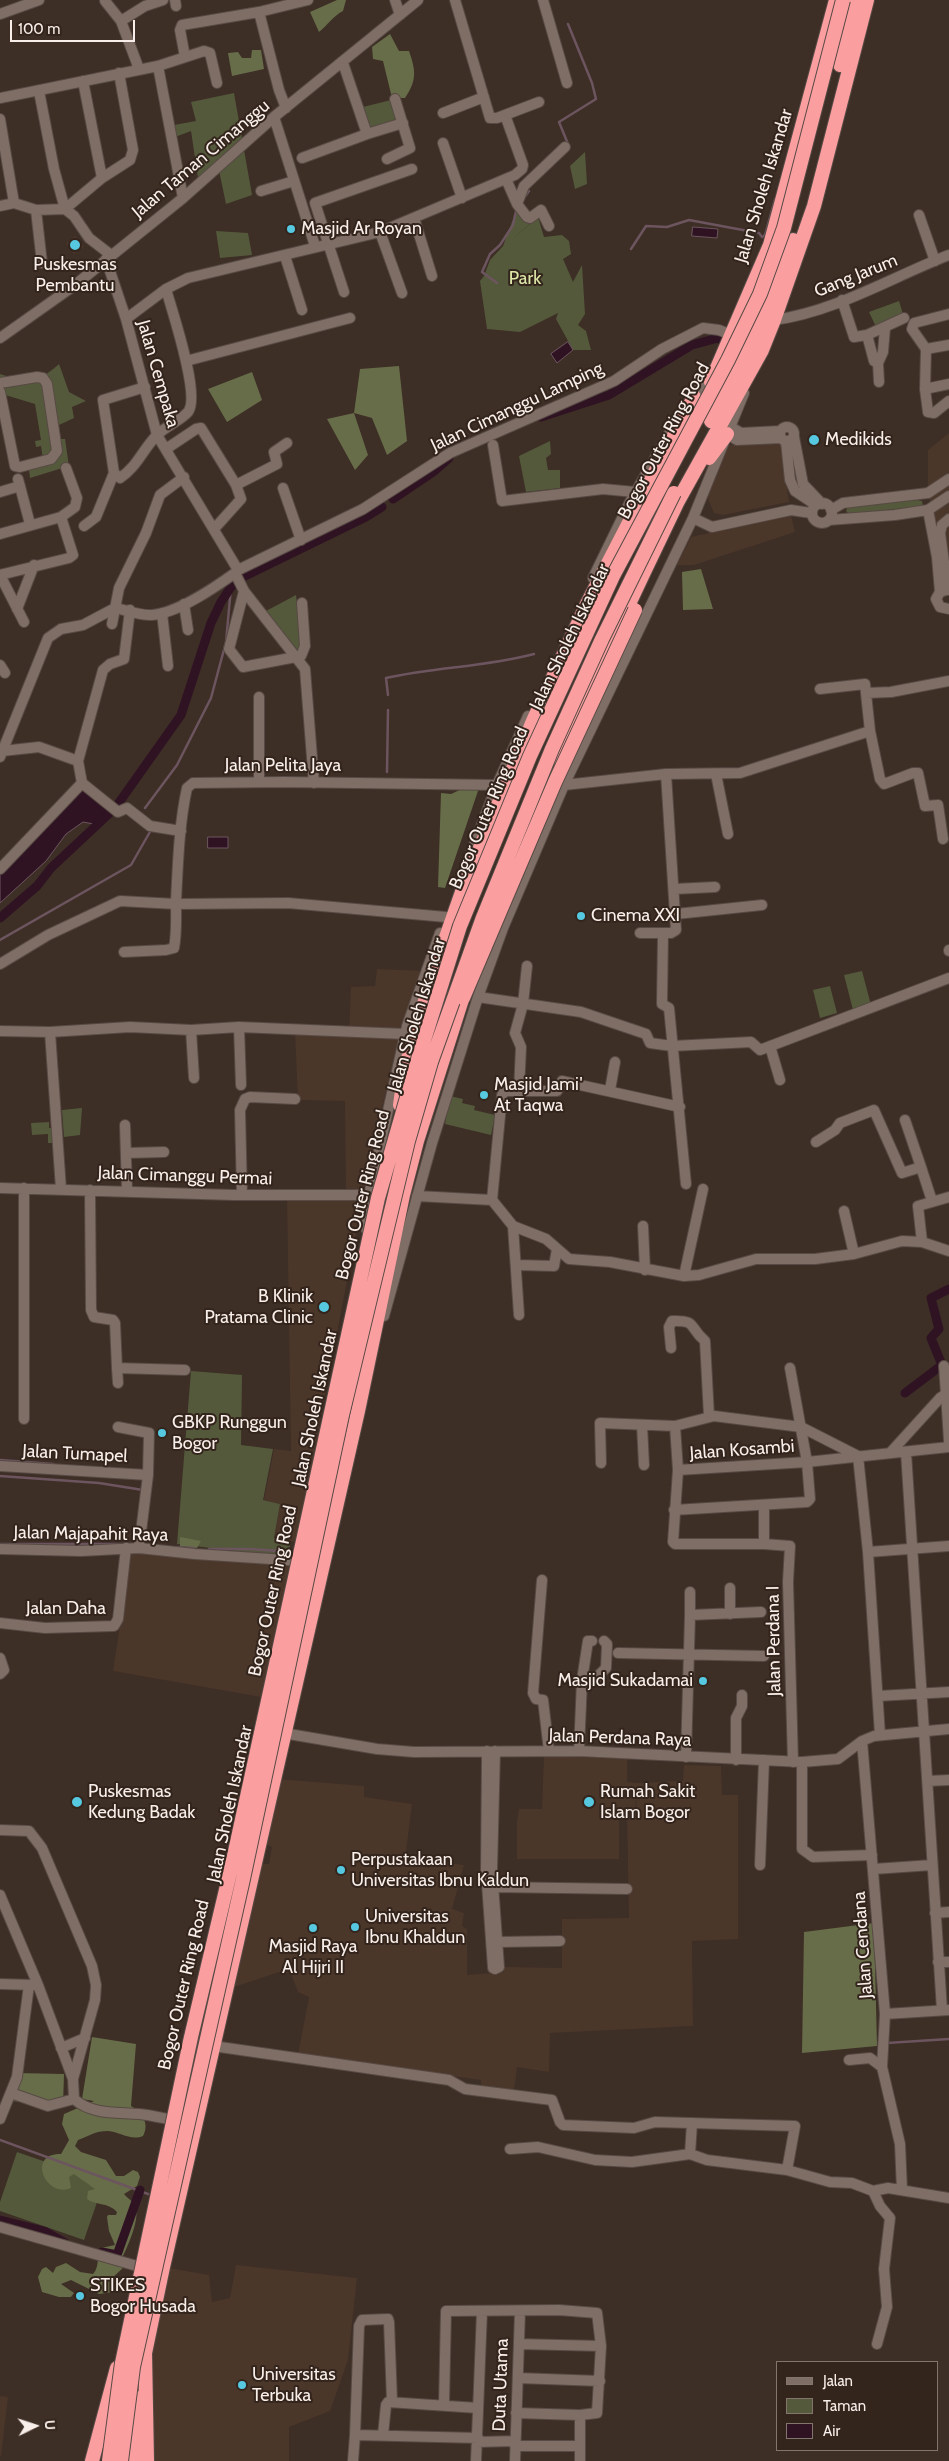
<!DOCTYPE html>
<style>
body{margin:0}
#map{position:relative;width:949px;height:2461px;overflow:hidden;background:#3d2e26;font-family:Cabin,sans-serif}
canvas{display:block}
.legend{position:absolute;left:776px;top:2361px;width:162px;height:90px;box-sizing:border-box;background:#33241c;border:1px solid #82756e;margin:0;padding:6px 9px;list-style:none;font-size:15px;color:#f9efea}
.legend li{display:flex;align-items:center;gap:10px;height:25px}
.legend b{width:25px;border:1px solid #82756e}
.north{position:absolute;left:10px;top:2401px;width:50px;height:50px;-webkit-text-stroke:4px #33241c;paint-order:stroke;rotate:86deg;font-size:14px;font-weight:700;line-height:20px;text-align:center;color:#f9efea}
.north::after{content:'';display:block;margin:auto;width:18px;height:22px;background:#f9efea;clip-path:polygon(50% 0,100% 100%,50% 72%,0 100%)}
.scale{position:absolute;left:10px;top:20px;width:125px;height:22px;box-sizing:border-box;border:2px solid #f9efea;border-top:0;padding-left:6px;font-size:15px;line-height:18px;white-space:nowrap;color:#f9efea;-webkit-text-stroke:4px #33241c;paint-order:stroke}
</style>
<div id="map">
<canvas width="949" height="2461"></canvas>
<ul class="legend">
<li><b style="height:6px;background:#7f6e65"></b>Jalan</li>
<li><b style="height:14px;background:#54593b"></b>Taman</li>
<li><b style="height:14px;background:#301323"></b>Air</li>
</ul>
<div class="north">U</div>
<div class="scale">100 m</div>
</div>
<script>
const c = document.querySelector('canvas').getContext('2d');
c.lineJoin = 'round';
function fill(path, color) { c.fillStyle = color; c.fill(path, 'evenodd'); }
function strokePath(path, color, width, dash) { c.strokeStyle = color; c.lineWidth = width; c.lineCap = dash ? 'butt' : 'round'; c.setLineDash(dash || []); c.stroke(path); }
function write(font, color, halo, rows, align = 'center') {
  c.font = font + ' Cabin,sans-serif'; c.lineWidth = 4; c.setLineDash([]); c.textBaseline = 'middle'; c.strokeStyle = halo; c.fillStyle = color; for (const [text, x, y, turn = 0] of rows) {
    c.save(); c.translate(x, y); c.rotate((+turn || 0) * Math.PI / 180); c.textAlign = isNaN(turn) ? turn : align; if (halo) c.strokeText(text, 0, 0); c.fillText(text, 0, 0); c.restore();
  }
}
fill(new Path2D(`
 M75 236 84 247 74 254 66 243Z
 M949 433V582L931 511 928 488V450Z
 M771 442 781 445 789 502 723 515 714 513 708 499 710 491 729 445Z
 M791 515 795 532 694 565H677L691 537Z
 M377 969 423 971 403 1029 376 1129 297 1542 274 1540 280 1504 264 1500 274 1449 291 1451 287 1196 346 1195 345 1101 298 1100 295 1032 349 1035 351 987 375 986Z
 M131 1554H182L291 1565 261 1697 113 1671Z
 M544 1756 627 1759V1782L637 1783 683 1781 684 1765 721 1766 722 1795H738V1939L692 1941 693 2026 550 2033 549 2072 517 2067 514 2091 481 2088V2080L298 2055 309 1997 298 1992 291 1974 282 1971 231 1988 261 1864H269L272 1847 266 1844 278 1779 364 1786V1797L412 1804 405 1860 429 1868 431 1861 464 1865 452 1909 464 1913 462 1926 467 1929V1975L504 1972V1967L562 1968V1919L629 1918 627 1813 636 1812 637 1786 635 1812 619 1811V1859H517V1821L519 1809H542Z
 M236 2265 357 2278 348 2360 330 2411 289 2427V2461H147L145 2353 163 2267 209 2275 212 2302 230 2298Z
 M0 2396 8 2397 1 2456H0Z`), '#4b362a');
fill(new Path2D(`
 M234 93 252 195 226 204 217 161 198 178 191 131 175 137 174 125 196 121 191 102Z
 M391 100 397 124 370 131 363 107Z
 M585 152 587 184 575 189 570 166Z
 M516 211 533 221 508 243 538 217 544 237 562 235 569 241 571 254 563 259 573 282 582 265 585 314 578 325 586 331 591 350H573L556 319 558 313 520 332 487 329 480 281 484 276 490 260 503 246Z
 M216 231 248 233 252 255 220 258Z
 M899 301 903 314 876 327 869 312Z
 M59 364 69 392 86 401 72 407 74 418 59 425 61 439H65L69 466 30 478 28 462 43 460 41 446 36 447 35 441 41 440 35 404 2 394 0 412V374C27 383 38 383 59 364Z
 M550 441 551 454 546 458 548 470H560V488L526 492 519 456Z
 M917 500 922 501 923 506 849 514 846 511 848 506Z
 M296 595 303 648 298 651 266 611Z
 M862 971 871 1005 853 1010 844 975Z
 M830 986 837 1013 820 1018 813 990Z
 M450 1096 463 1099 462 1103 475 1106 474 1110 495 1115 491 1135 445 1124Z
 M82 1108 80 1135 64 1137 62 1110Z
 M49 1122V1128H56V1143H48V1134L32 1135 31 1123Z
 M191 1371 242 1375 241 1445 273 1449 263 1500 280 1504 274 1538 291 1542 287 1557 177 1544Z
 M17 2152 104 2182 84 2240 0 2211V2202Z`), '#54593b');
fill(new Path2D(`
 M337 0H346L343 11C333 16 328 25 319 32L310 12Z
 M390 34 399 51H409C416 71 417 80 405 98H392L383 61 373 59 372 47Z
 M252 50H261L264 69 232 76 228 53 238 52 242 58H251Z
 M399 366 407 441 387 455 372 418 354 413 368 455 355 470 327 419 354 413 360 369Z
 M252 372 262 400 227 422 208 389Z
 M701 569 713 609 683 610 682 572Z
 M466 787 479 788 445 888 438 887 441 793 451 794Z
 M180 1537 201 1541 197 1548 180 1546Z
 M874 1923 877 2046 802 2053 804 1932Z
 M92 2037 136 2044 131 2106C142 2112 150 2124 143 2136 131 2141 120 2132 108 2131 95 2131 89 2136 78 2140L75 2146 81 2152 106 2160 116 2176H124L133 2170 138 2172 140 2177 137 2186 124 2194C127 2198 132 2200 135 2205 141 2217 128 2246 122 2258L124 2267 111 2279 116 2287 113 2292 99 2294 71 2280 61 2284 74 2293 71 2297H59L42 2292 38 2277 42 2269 46 2267 53 2273 56 2267 66 2263 80 2272 93 2274C100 2267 96 2256 101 2248L115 2245 109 2231 107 2217 108 2215H116L117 2212C108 2202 97 2206 87 2199L88 2191 95 2189 74 2174 69 2177 71 2188C46 2199 26 2153 61 2154L69 2140 62 2124 64 2114 94 2101 82 2099Z
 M16 2073 64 2074 63 2106 12 2101Z`), '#676d49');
const water = new Path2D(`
 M693 227 718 229 717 238 692 236Z
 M568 342 573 350 557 363 551 354Z
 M83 784 110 808 94 824 83 822 66 834 46 861 0 903V874Z
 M208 837H228V848H208Z`);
fill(water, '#301323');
strokePath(water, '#6c555f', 1);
strokePath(new Path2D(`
 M568 144 559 122 596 99 592 83 568 24
 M524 198 529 191
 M631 249 646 226 667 227 689 220 759 233 762 237 765 235 775 199
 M497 283 482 272 490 254 500 245 513 225 516 211
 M388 695 386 678C436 667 485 667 534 654
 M387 772 388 710
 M145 808 177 765 211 698 226 642 231 587
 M0 940 131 865 151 830
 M0 1460 53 1464
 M0 1476 99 1483 143 1490
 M0 1544H123
 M176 1547 194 1548
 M209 1549H249L295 1552
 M887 2043 949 2039
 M0 2140 148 2194`), '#6c555f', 2.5);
strokePath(new Path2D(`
 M541 417 609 395 692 345 718 338 725 342
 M393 499 433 472 449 458
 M118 804 181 715 211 623 221 602 231 587 243 577 366 517 382 507
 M0 918 37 886 51 868 114 809
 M905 1393 942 1365 931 1338 939 1329 931 1298 949 1289
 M0 2220 44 2231 65 2243
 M102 2252 117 2255 140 2190`), '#301323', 9);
const minor = new Path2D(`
 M175 0 176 6
 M395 0 400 15
 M455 0 490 118H497L539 102
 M543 0 567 83
 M105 1 121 21 139 69
 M259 12 279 90 286 108
 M0 14 39 0
 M121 21 145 6 163 0
 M185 57 180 30 182 25 259 12 308 0
 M158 66 183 198
 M83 81 102 178
 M39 91 54 169 65 209 74 216 89 238 111 255
 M0 98 158 66 204 51 210 53 217 83
 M443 113 484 97
 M274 117 315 246
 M0 119 14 203
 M367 134 403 123
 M443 143 462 198
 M302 158 367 134 343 63
 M387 159 410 148 395 99
 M506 179 517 204 527 217 530 218 541 210 549 226
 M261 191 294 181
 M517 204 524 186 565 147
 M0 206 14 203 36 210 65 209 102 178 130 160 133 150 119 73
 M36 210 42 263
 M919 215 935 261
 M414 218 432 276
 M380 232 402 293
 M285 256 302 310
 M106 259 126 319 157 435 238 570
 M344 292 315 203 412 169
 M842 300 854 337 867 335 904 318
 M126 319 166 289 188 278 380 232 515 175 522 169 523 165 505 115
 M774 320C835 312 892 277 949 255
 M867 335 874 361 878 363
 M0 338 75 285 183 198 274 117 418 0
 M949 345 926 349 925 389 928 412 934 413 949 401
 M926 349 912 329 914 323 949 314
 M186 361 350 318
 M879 382 878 363 883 352 885 328
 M0 383 37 377 43 378 47 384 57 451 51 459 20 467 15 466 0 392
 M145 387 103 400 114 473 120 478C137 467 143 449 157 435 166 426 180 421 188 412 201 396 172 311 166 289
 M925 389 949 384
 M691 401 712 370
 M780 434a7 7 0 1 1 14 0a7 7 0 1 1-14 0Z
 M731 427 741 433 780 431
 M727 434 737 440 781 438
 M794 437 803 484 822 504
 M786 442 790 480 795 491 816 505
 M493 445 502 501 603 489 635 492
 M166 449 196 429 201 428 236 485 241 499 214 529
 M18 479 30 524
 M236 485 277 464 274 452 287 443
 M283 488 301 540
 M0 492 20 486
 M812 513a10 10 0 1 1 20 0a10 10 0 1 1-20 0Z
 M831 510 843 503 928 493 949 479
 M928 510 937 557 940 592
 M693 518 712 527 791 510 811 513
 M829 520 895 515 928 510 949 496
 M84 526 96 517 114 473
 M0 534 61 517 75 507 77 498 66 468
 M238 570 363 509 450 453 614 381 662 349 703 328 719 330 732 335
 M238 570 235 573 244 591 305 669 314 783
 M0 575 69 558 73 555 61 517
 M0 575 24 622
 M593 578 630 502 674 425
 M946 590 940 592 936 599 940 607 949 609
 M948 590 940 533 942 525 949 519
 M244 591 229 649 243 667 301 656 305 646 302 603
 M184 604 188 630
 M17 609 34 565
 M162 613 168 666
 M112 624 119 588 146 533 160 495 184 477
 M0 665 5 673
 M866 693 891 692 949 681
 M259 697V782
 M870 731 880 779 884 784 913 773H918L925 806 938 805 943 839
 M2 751 39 747 78 761
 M0 757 48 638 61 629 83 625 115 608C127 610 140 616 152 615 178 613 214 588 235 573
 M716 774 728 834
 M82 783 118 812 127 808 150 826 181 831
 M564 785 666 774 740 773 870 731 865 684 820 689
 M466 866 497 785 528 716
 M0 869 82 783 78 761 103 670 110 664 124 659 130 610
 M674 889 715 887
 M676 914 762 905
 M640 933H671L676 930 666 774
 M663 933 662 1004 669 1008 686 1184
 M949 950V951
 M124 952 166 950 174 948C177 932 176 917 176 901 178 863 179 825 187 788L193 783 284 782 497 785
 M0 964 48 935 120 901 176 904 288 903 446 917
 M478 997 581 1012 646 1034 650 1043 672 1046 751 1042 760 1050 949 978
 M239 1027 241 1085
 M191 1030 194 1078
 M0 1031 50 1032 130 1027 191 1030 239 1027 405 1034
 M50 1032 61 1189
 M770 1046 780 1080
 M610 1090 615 1062
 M519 1091 521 1047 515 1033 523 1004 527 966
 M905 1120 921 1167
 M125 1125 127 1190
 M816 1142 835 1130 840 1123 874 1110 902 1173 921 1167 932 1201
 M127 1153 164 1152
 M0 1188 234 1195H369
 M90 1190 91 1310 94 1317 113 1320 115 1323 117 1368 185 1370
 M242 1195 240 1110 245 1099 250 1097 295 1099
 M417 1196 492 1200 513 1226 546 1239 569 1259 610 1262 684 1276 699 1275 756 1259H815L854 1254 902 1241 922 1242 949 1251
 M492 1200 502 1095 505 1091H557L562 1081 680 1107
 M844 1211 854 1254
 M513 1226 519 1315
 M643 1226 645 1270
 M366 1229 369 1195 407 1026 440 933
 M922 1242 918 1206 949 1197
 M516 1265 554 1266 557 1249
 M684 1276 703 1189
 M384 1316 432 1143 478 997 503 928 564 785 693 518 744 393
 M671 1348 669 1327 672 1321C698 1320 688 1327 705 1341L709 1416
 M944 1366 946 1394
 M117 1368 118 1383
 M24 1419V1188
 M642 1425 644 1465
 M675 1426 678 1470 673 1542 675 1544H764L790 1546 788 1582 793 1762
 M118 1427 149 1433 148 1475 139 1548
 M906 1452 942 2010
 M890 1453 940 1398 946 1394 949 1441
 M601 1463 600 1423 675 1426 714 1416 801 1427 858 1456 868 1552 880 1735
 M0 1466 148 1475
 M678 1470 807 1462 949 1447
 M764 1505V1544
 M674 1510 807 1502 810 1499 807 1462 790 1368
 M0 1549 81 1551 139 1548 195 1554 301 1561
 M868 1552 949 1546
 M542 1580 533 1693 536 1699 543 1700 549 1751
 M730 1588V1614
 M690 1615V1592
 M0 1623 45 1628 114 1626 118 1619 126 1548
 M592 1641H588L582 1680 597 1677 606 1668 607 1644 604 1641
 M618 1653 764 1656
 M0 1658 4 1670 0 1674
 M878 1696 949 1692
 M283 1733 377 1749 414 1752 579 1751 802 1762 838 1759 862 1741 874 1736 949 1729
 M862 1741 885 2014 949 2010
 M487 1751 486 1870 493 1968 495 1969 499 1967 492 1870 495 1751
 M579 1751 582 1680
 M686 1757 690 1615 761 1612
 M736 1760V1718L742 1706V1695
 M802 1762V1849L813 1857 872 1855
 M928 1781 949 1780
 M0 1830 29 1831 42 1848 92 1966 96 1985 95 2000 73 2079 74 2099
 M760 1865 764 1760
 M874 1869 932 1865
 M493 1887 627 1889
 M0 1895 38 1985 73 2079
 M935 1913 949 1912
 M498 1942 560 1941
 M938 1962H949
 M0 1984 35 1985
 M885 2014 882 2067 900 2144 902 2190
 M213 2046 449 2080 465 2089 552 2100 560 2122 563 2125 634 2128 655 2122 795 2126 787 2170
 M61 2048 85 2038
 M849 2060 870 2058 882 2067
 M11 2093 48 2106 74 2099C92 2115 117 2112 139 2114 152 2115 165 2119 178 2121
 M0 2119 17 2077 29 1985
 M510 2149 538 2147 595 2160 632 2162 690 2154 707 2160 787 2170 830 2182 852 2183 873 2191 888 2188 949 2198
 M690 2154 692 2123
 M873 2191 880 2206 890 2218 884 2269 887 2307 877 2344
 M0 2227 144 2268
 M519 2344 601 2346
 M518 2378 600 2381
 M444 2405 446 2311 559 2310 597 2313 601 2346 597 2413 580 2415 516 2413
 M355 2435 359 2326 362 2320 388 2319 389 2322 392 2401
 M383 2435 386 2405 388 2402 478 2408
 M477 2442 515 2441
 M515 2446H580
 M353 2461 355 2435 478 2438
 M476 2461 482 2311
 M515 2461 520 2311
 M580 2461V2415`);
const highway = new Path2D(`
 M840 65 856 0
 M711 382 770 245 836 0
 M711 421 747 354 793 240
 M709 458 727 434
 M513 864 569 731 644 572 678 501 762 350 774 320 814 206 867 0
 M400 1105 405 1069 432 977 463 889 533 721 587 604 694 397
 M92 2461 117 2368
 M133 2461 139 2398
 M147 2461 145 2353 163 2267 358 1411 403 1195 417 1141 466 987`);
strokePath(minor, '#574a44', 12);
strokePath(highway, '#574a44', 16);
strokePath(minor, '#7f6e65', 10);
strokePath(highway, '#fa9ea0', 14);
const highwayBridge = new Path2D(`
 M463 998 555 782 635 610
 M109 2461 122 2363 191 2037 234 1856 378 1198 419 1056 460 926 530 756 613 576 728 360 760 294 784 228 843 0
 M121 2461 133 2367 243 1879 342 1415 408 1141 431 1062 482 920 552 749 602 639 674 493`);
strokePath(highwayBridge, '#574a44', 16, []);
strokePath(highwayBridge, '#fa9ea0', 14);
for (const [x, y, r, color] of [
 [291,229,5,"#56c9e0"],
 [75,245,6,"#56c9e0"],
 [814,440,6,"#56c9e0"],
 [581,916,5,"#56c9e0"],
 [484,1095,5,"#56c9e0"],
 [324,1307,6,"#56c9e0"],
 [162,1433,5,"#56c9e0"],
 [703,1681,5,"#56c9e0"],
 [77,1802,6,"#56c9e0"],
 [589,1802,6,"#56c9e0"],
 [341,1870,5,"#56c9e0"],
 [355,1927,5,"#56c9e0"],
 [313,1928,5,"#56c9e0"],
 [80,2296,5,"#56c9e0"],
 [242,2385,5,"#56c9e0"]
]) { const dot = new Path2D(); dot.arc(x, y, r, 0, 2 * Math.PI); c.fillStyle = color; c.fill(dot); strokePath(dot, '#33241c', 2); }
write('18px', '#f9efea', '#33241c', [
 ["Jalan Taman Cimanggu",201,159,-40],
 ["Jalan Sholeh Iskandar",764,186,-73],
 ["Gang Jarum",856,276,-22],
 ["Jalan Cempaka",158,374,74],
 ["Jalan Cimanggu Lamping",517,407,-25],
 ["Bogor Outer Ring Road",664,441,-62],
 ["Jalan Sholeh Iskandar",570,637,-64],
 ["Jalan Pelita Jaya",283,766],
 ["Bogor Outer Ring Road",489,808,-67],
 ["Jalan Sholeh Iskandar",417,1015,-73],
 ["Jalan Cimanggu Permai",185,1176,2],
 ["Bogor Outer Ring Road",363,1195,-76],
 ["Jalan Sholeh Iskandar",315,1408,-78],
 ["Jalan Kosambi",742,1450,-4],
 ["Jalan Tumapel",75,1454,3],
 ["Jalan Majapahit Raya",91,1534,1],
 ["Bogor Outer Ring Road",273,1591,-78],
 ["Jalan Daha",66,1609],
 ["Jalan Perdana I",774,1641,-91],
 ["Jalan Perdana Raya",620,1738,2],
 ["Jalan Sholeh Iskandar",230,1804,-78],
 ["Jalan Cendana",863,1945,-94],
 ["Bogor Outer Ring Road",184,1985,-77],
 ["Duta Utama",501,2385,-88]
]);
write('18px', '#f9efea', '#33241c', [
 ["Masjid Ar Royan",301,229],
 ["Puskesmas",75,265,"center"],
 ["Pembantu",75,286,"center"],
 ["Medikids",825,440],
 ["Cinema XXI",591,916],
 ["Masjid Jami'",494,1085],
 ["At Taqwa",494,1106],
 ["B Klinik",313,1297,"right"],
 ["Pratama Clinic",313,1318,"right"],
 ["GBKP Runggun",172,1423],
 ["Bogor",172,1444],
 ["Masjid Sukadamai",693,1681,"right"],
 ["Puskesmas",88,1792],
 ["Kedung Badak",88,1813],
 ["Rumah Sakit",600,1792],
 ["Islam Bogor",600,1813],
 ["Perpustakaan",351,1860],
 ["Universitas Ibnu Kaldun",351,1881],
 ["Universitas",365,1917],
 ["Ibnu Khaldun",365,1938],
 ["Masjid Raya",313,1947,"center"],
 ["Al Hijri II",313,1968,"center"],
 ["STIKES",90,2286],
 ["Bogor Husada",90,2307],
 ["Universitas",252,2375],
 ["Terbuka",252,2396]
], 'left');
write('18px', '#dde7a8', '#33241c', [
 ["Park",525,279]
]);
</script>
